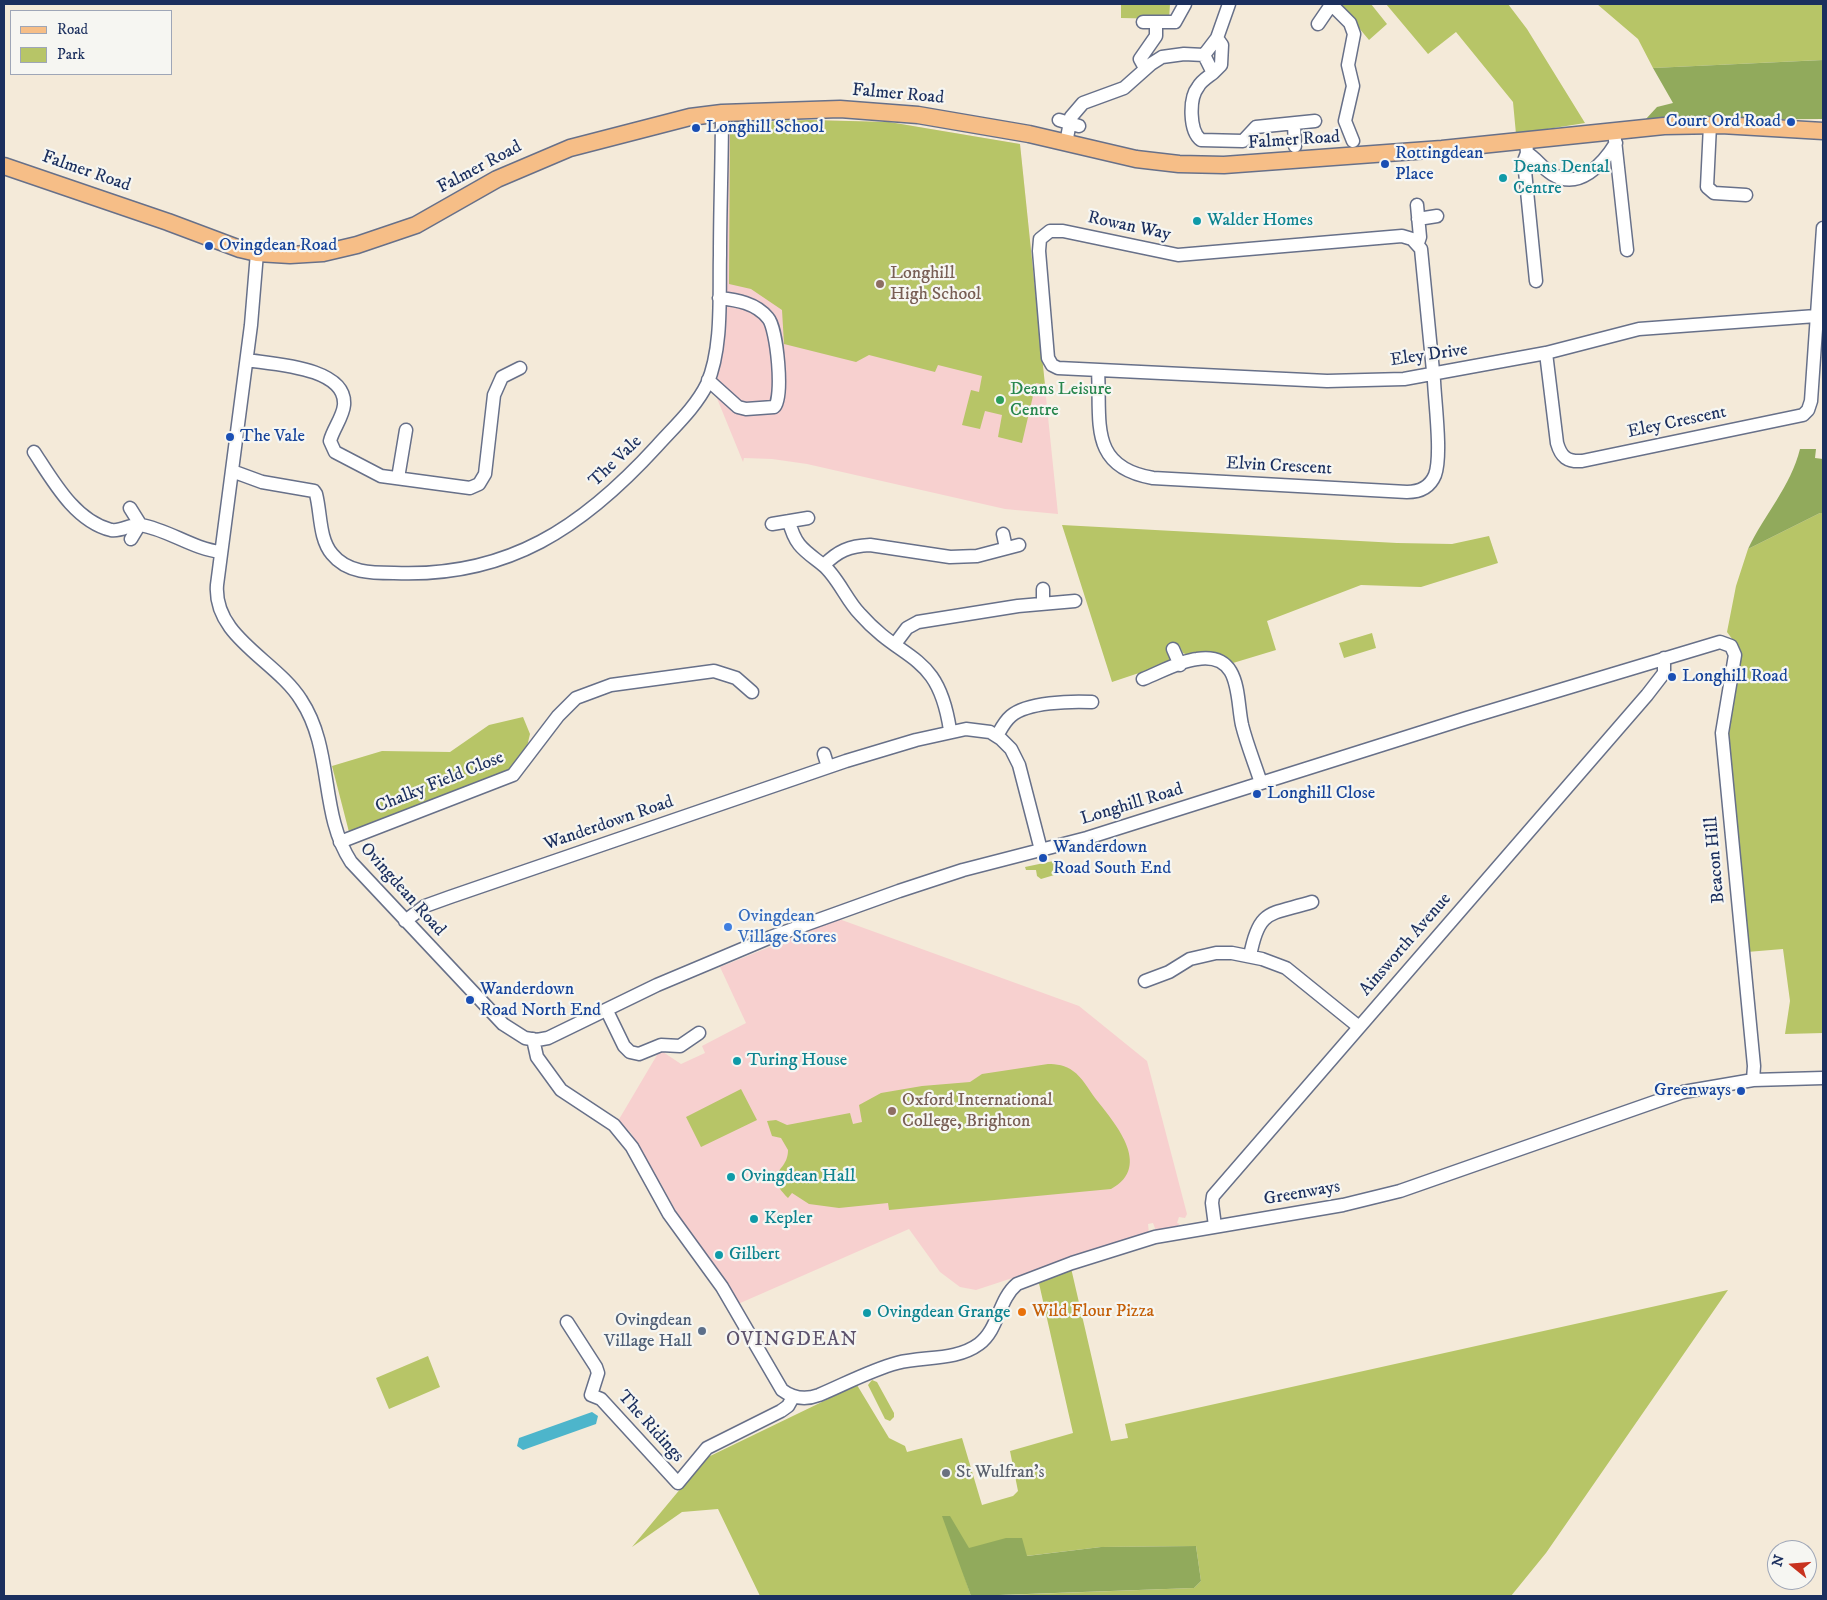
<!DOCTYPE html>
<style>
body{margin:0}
#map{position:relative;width:1827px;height:1600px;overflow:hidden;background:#f4ead9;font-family:"IM FELL DW Pica",serif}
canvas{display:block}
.frame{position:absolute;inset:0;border:5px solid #1b2f5e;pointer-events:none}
.legend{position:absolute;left:10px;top:10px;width:162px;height:65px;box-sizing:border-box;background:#f6f6f2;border:1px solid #9ea6b7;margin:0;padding:6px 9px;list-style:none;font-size:15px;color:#1b2f5e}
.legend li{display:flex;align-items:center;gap:10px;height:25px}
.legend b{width:25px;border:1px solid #9ea6b7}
.north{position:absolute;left:1767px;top:1540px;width:50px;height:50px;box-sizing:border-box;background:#f6f6f2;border:1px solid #9ea6b7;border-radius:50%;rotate:287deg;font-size:14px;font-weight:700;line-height:20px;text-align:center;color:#1b2f5e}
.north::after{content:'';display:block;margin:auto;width:18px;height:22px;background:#c8321e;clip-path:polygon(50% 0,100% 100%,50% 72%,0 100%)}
</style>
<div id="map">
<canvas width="1827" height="1600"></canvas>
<div class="frame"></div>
<ul class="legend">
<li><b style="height:6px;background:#f6be87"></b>Road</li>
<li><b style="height:14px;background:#b7c567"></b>Park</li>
</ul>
<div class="north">N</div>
</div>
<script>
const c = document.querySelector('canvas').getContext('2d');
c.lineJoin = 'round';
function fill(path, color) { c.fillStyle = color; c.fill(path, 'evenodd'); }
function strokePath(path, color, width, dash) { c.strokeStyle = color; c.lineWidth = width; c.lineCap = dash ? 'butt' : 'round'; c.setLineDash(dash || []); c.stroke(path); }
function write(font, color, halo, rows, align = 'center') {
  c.font = font + ' "IM FELL DW Pica",serif'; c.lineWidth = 4.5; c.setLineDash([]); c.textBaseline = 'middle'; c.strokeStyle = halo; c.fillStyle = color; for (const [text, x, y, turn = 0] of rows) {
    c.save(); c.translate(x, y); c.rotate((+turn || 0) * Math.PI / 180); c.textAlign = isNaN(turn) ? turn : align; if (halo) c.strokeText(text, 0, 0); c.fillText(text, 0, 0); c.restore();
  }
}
fill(new Path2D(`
 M809 120 889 122 1020 144 1058 514 1005 509 807 464 772 459 744 458 743 462 714 391 724 344 729 129 734 123Z
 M839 919 1079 1006 1147 1061 1187 1214 1185 1218 1179 1217 1177 1223 1180 1224 1176 1227 1156 1231 1153 1223 1148 1224 1149 1233 976 1290 960 1287 940 1272 909 1229 738 1304 682 1222 660 1182 658 1183 631 1133 618 1121 660 1050 681 1064 705 1053 702 1046 746 1023 720 967Z`), '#f7d0cf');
fill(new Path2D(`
 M1121 4H1170L1169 19 1121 18Z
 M1339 4H1371L1387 24 1369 40Z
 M1386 4H1508L1527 29 1585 123 1516 134 1513 102 1456 32 1428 54Z
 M1597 4H1823V63L1822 60 1653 68 1638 39Z
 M809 120 889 122 1020 144 1045 385 1036 383 1022 443 998 437 1002 415 985 411 980 429 962 425 971 390 979 392 982 376 938 365 935 372 869 355 856 362 784 344 782 310 751 289 729 284 730 126 734 123Z
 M1820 513H1823V1033L1785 1034 1790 1001 1783 949 1747 952 1727 724 1741 651 1727 632 1736 586 1748 549Z
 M1062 525 1397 543 1452 544 1489 536 1498 563 1421 587 1361 585 1267 621 1276 650 1233 663 1225 658 1187 655 1183 653 1179 645 1168 648 1170 659 1169 663 1112 682Z
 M1372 633 1376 648 1344 658 1339 643Z
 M523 717 530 734 525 755 504 773 349 832 332 766 382 751 450 752 489 725Z
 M1058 860 1061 873 1041 879 1037 876 1036 870H1026L1025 867Z
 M1048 1064C1056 1064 1066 1065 1073 1071 1082 1077 1089 1090 1095 1098 1113 1121 1154 1166 1111 1189L889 1210 888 1203 839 1208 809 1204 792 1193 788 1198C761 1170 788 1174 788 1150L781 1138 772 1136 767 1121 776 1120 787 1125 850 1113 853 1124 862 1122 859 1105 881 1093 922 1086 970 1082 982 1074Z
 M741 1089 757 1120 701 1147 686 1117Z
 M1071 1268 1111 1441 1128 1438 1125 1424 1728 1290 1546 1553 1511 1596H977L1194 1588 1201 1581 1196 1546 1101 1547 1026 1556 963 1572 971 1596H760L718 1509 682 1512 632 1547 706 1458 857 1385 889 1438 905 1446 907 1452 962 1438 982 1505 1013 1496 1018 1491 1010 1451 1073 1433 1038 1279Z
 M428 1356 440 1387 389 1409 376 1378Z
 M872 1380 877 1382 894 1413V1417L890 1421 885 1419 868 1385Z`), '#b7c567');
fill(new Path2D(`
 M1823 60V119L1645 120 1657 107 1673 103 1653 68Z
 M1800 449H1816L1815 458 1823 459V513H1820L1748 549C1764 515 1791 486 1800 449Z
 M942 1516H950L969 1548 1006 1538H1022L1027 1556 1101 1547 1196 1546 1201 1581 1194 1588 971 1596Z`), '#91aa5c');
fill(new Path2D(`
 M592 1412 598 1416 596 1424 523 1450 517 1446 519 1438Z`), '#4db5cb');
const minor = new Path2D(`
 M1331 4 1350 23 1354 34 1348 65 1353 86 1345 121 1353 141
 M1143 22H1156
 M1318 24 1331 5
 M1204 55 1217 38 1229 4
 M1145 68 1140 59 1156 36V22H1175L1185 4
 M1213 73 1221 65 1222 45 1217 38
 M1059 120 1079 126
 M1294 125 1295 146
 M1710 125 1707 187 1714 193 1746 195
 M1614 131 1627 250
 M1526 141 1527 153 1524 161 1536 281
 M1066 143 1071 117 1083 103 1124 88 1151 64 1162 57 1184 54 1204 55 1213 73C1208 77 1201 81 1198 87 1189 98 1189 131 1201 140L1243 141 1256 127 1315 121
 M1527 153C1537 159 1542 168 1552 174 1579 191 1603 164 1616 143
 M1417 205 1420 237 1418 243
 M1418 219 1437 216
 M257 253 251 325 217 585C213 637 276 660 301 700 334 750 319 813 351 862L503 1024 525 1038 537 1040 548 1038 657 985 707 964 771 937 899 891 963 870 1087 838 1467 718 1720 642 1731 646 1735 655 1722 733 1754 1066 1753 1080
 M1546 353 1557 443C1561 457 1567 462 1582 461L1803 415 1808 410 1811 401 1823 228
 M247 360C272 364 347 367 344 405 343 417 333 429 330 441L335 452 381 476 470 488 479 484 485 474 494 395 502 377 520 368
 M1098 370C1101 422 1088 467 1153 478L1407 492C1420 492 1430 487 1435 475 1442 456 1435 403 1434 381L1433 371 1421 249 1412 239 1402 236 1178 255 1063 231H1050L1040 239 1039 251 1048 358 1052 365 1058 368 1327 381 1404 379 1546 353 1639 329 1816 316
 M708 380 738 407 746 409 774 407C784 399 777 328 768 318 756 303 737 300 719 298
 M34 452C53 481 75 521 111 530 122 532 131 523 141 525 169 530 193 549 221 552
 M232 471 262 482 314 491 316 494C321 513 319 539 332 554 347 573 372 573 394 573 508 578 583 527 657 446 674 427 696 407 707 384 723 348 719 294 720 255 720 208 722 160 722 113
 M398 478 406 430
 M130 508 140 524 131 539
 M789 521C795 546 804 550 823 565 837 576 847 601 860 614 904 664 938 651 950 730
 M772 524 808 518
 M1003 534 1006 548
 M824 565C838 551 849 546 870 545L950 557 977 556 1019 545
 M1043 589V603
 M895 644 907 628 918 622 1018 606 1075 601
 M1173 649 1180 665
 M1143 679C1159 673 1179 661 1197 659 1242 652 1236 698 1242 725 1247 745 1255 764 1261 783
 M997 736C1001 729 1004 722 1011 716 1027 702 1071 701 1092 702
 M824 754 828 767
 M340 842 513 775 558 716 576 698 611 685 714 671 736 678 752 692
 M405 921 425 906 450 897 846 761 916 740 966 729 990 732 1001 739 1011 749 1019 765 1041 850
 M1250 956C1259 908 1270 915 1312 902
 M1145 981 1169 972 1190 959 1216 953H1232L1262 959 1286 968 1359 1027
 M607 1011 624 1046 630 1052 639 1054 661 1045 680 1046 699 1033
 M533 1039 537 1057 561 1090 614 1125 632 1147 669 1214 722 1287 782 1390C794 1399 806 1400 819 1395 845 1384 871 1370 897 1363 924 1356 956 1361 979 1344 999 1329 998 1300 1017 1284L1072 1263 1155 1237 1343 1205 1400 1191 1683 1092 1753 1080 1823 1078
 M1215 1226 1212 1203 1213 1196 1647 695 1664 673V658
 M567 1322 596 1367 598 1373 591 1395 601 1399 678 1483 707 1448 781 1411 788 1406 793 1397`);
const major = new Path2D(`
 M4 166 168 222 240 249 257 253 290 255 323 253 357 245 416 225 497 179 570 148 690 117 722 113 840 109 918 115 1029 134 1136 159 1179 164 1224 165 1442 149 1664 126 1721 125 1823 131`);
strokePath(minor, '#677089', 15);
strokePath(major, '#677089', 19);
strokePath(minor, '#fff', 12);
strokePath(major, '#f6be87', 16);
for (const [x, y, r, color] of [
 [1791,122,5,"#1a4fb4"],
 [696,128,5,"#1a4fb4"],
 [1385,164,5,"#1a4fb4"],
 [1503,178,5,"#0f9aa8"],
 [1197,221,5,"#0f9aa8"],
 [209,246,5,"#1a4fb4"],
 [880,284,5,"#8d6e63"],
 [1000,400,5,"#2e9e5b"],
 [230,437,5,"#1a4fb4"],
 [1672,677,5,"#1a4fb4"],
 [1257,794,5,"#1a4fb4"],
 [1043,858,5,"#1a4fb4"],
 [728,927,5,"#3f7fe0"],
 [470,1000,5,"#1a4fb4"],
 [737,1061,5,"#0f9aa8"],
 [1741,1091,5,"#1a4fb4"],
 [892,1111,5,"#8d6e63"],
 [731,1177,5,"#0f9aa8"],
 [754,1219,5,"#0f9aa8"],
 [719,1255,5,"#0f9aa8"],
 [1022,1312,5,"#e8710a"],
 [867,1313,5,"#0f9aa8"],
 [702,1331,5,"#5c6f8a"],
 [946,1473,5,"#6b7280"]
]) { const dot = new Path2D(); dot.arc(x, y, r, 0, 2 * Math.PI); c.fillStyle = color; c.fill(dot); strokePath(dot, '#f6f6f2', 2); }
write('18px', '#1b2f5e', '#f6f6f2', [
 ["Falmer Road",898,95,5],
 ["Falmer Road",1294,141,-4],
 ["Falmer Road",480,168,-28],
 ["Falmer Road",86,172,19],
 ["Rowan Way",1129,227,12],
 ["Eley Drive",1429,356,-8],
 ["Eley Crescent",1677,423,-12],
 ["The Vale",616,462,-44],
 ["Elvin Crescent",1279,467,3],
 ["Chalky Field Close",440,783,-22],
 ["Longhill Road",1132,805,-17],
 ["Wanderdown Road",609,824,-19],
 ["Beacon Hill",1716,860,-95],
 ["Ovingdean Road",402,890,48],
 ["Ainsworth Avenue",1406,945,-49],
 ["Greenways",1302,1194,-10],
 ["The Ridings",650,1427,48]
]);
write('18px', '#164399', '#f6f6f2', [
 ["Court Ord Road",1781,122,"right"],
 ["Longhill School",706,128],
 ["Rottingdean",1395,154],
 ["Place",1395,175],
 ["Ovingdean Road",219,246],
 ["The Vale",240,437],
 ["Longhill Road",1682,677],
 ["Longhill Close",1267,794],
 ["Wanderdown",1053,848],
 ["Road South End",1053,869],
 ["Wanderdown",480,990],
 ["Road North End",480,1011],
 ["Greenways",1731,1091,"right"]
], 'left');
write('18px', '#0d838f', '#f6f6f2', [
 ["Deans Dental",1513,168],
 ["Centre",1513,189],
 ["Walder Homes",1207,221],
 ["Turing House",747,1061],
 ["Ovingdean Hall",741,1177],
 ["Kepler",764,1219],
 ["Gilbert",729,1255],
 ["Ovingdean Grange",877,1313]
], 'left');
write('18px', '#785e54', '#f6f6f2', [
 ["Longhill",890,274],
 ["High School",890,295],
 ["Oxford International",902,1101],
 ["College, Brighton",902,1122]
], 'left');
write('18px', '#27864d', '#f6f6f2', [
 ["Deans Leisure",1010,390],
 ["Centre",1010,411]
], 'left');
write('18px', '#366cbe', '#f6f6f2', [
 ["Ovingdean",738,917],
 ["Village Stores",738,938]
], 'left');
write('18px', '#c56008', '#f6f6f2', [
 ["Wild Flour Pizza",1032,1312]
], 'left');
write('18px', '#4e5e75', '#f6f6f2', [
 ["Ovingdean",692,1321],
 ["Village Hall",692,1342]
], 'right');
write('18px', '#5b616d', '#f6f6f2', [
 ["St Wulfran's",956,1473]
], 'left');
c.letterSpacing = '1px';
write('20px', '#5d526c', '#f6f6f2', [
 ["OVINGDEAN",792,1341]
]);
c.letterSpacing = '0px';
</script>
